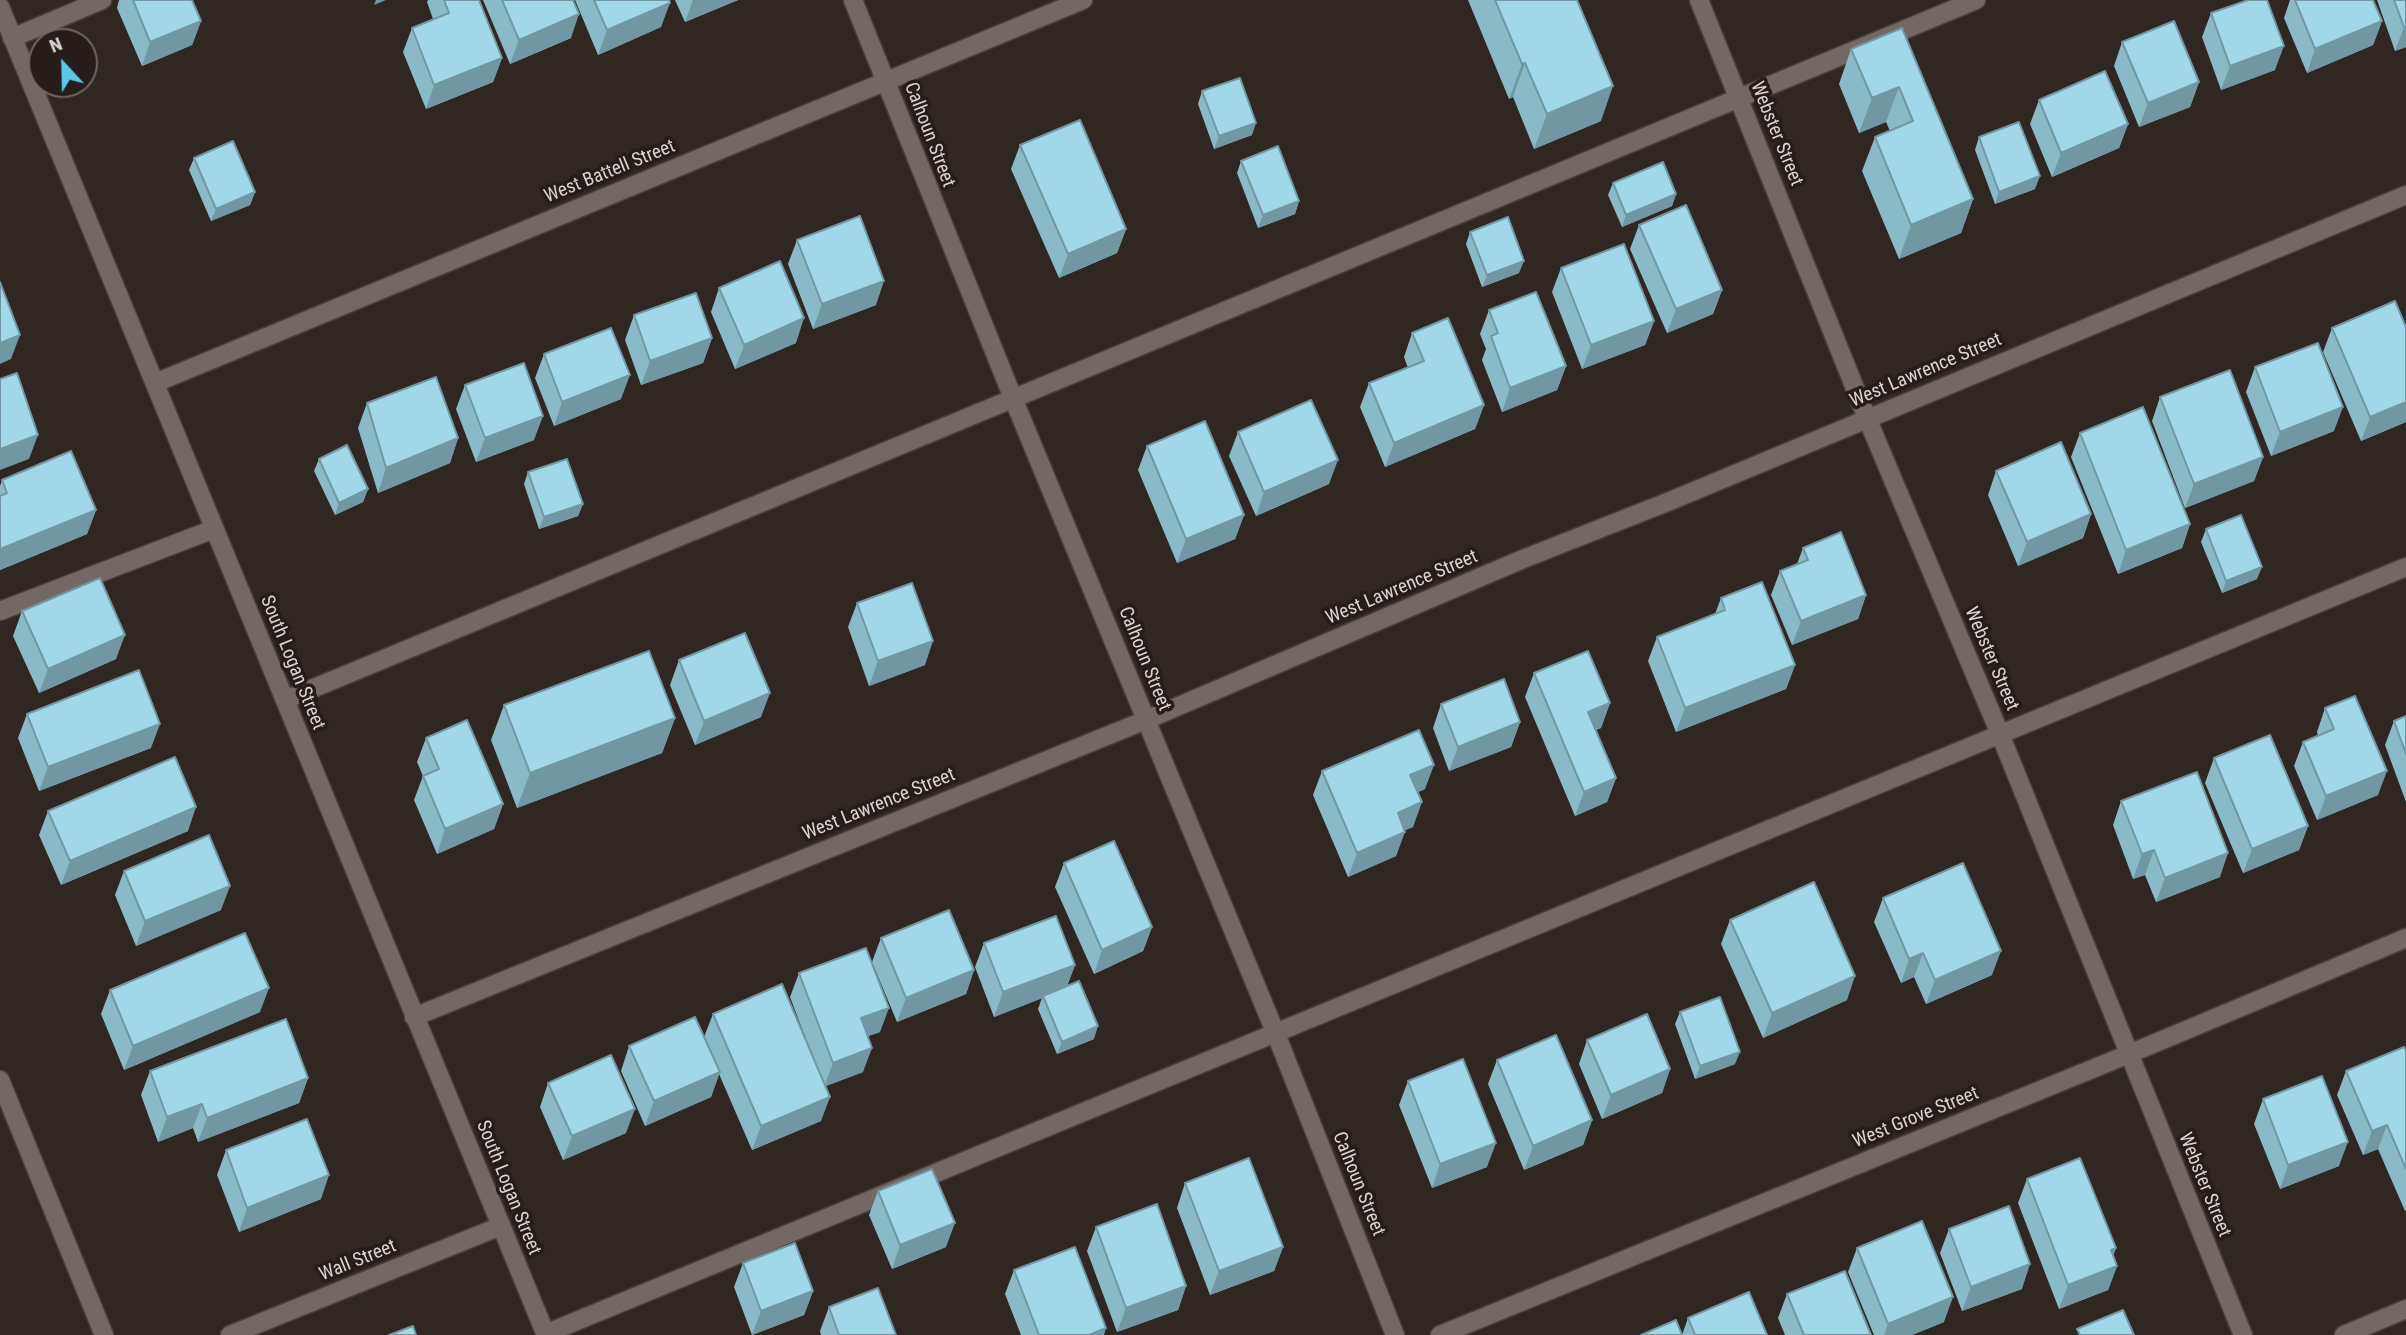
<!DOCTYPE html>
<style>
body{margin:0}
#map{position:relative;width:2406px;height:1335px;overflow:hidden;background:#302622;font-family:"Roboto Condensed",sans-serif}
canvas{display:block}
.north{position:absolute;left:28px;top:28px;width:70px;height:70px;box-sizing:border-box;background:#261c19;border:2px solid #6f6663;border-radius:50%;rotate:338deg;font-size:19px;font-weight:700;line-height:28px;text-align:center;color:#dcd5d3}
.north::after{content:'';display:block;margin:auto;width:24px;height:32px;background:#5ac8e6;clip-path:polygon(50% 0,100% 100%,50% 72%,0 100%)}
</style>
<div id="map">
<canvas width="2406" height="1335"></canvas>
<div class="north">N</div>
</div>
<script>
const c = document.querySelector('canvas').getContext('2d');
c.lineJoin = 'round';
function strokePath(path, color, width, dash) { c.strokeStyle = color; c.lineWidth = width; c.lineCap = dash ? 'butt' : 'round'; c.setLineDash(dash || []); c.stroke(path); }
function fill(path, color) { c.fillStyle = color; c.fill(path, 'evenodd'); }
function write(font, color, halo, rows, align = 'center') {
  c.font = font + ' "Roboto Condensed",sans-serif'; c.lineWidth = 7; c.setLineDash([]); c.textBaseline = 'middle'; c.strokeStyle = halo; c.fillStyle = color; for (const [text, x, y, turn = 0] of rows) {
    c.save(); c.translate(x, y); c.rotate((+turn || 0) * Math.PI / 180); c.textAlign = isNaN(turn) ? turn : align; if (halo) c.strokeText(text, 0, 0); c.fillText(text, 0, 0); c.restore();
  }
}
const lane = new Path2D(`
 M12 38 102 0
 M0 611 214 529
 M285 700 1976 0
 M0 1080 104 1335
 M545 1334 2406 567
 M2344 1335 2406 1309`);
const street = new Path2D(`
 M853 0 1013 398 1276 1034 1395 1335
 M1699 0 1867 418 2000 734 2243 1335
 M155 383 1083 0
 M414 1017 1146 720 1523 559 1670 501 2406 195
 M230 1335 501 1226
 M1440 1335 2129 1054 2406 938`);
const secondary = new Path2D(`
 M0 7 546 1335`);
strokePath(lane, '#4b4240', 21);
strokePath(street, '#4b4240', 21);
strokePath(secondary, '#4b4240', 21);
strokePath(lane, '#746864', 18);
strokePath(street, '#746864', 18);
strokePath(secondary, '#746864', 18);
fill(new Path2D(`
 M119 0H192L201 21 192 45 142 66 117 8Z
 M428 0H479L502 58 493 82 426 109 403 52 412 28 433 19 427 2Z
 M483 0H573L571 38 510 64Z
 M575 0H669L661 27 598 55Z
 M675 0H738L685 22Z
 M1468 0H1577L1601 121 1534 149 1513 97 1509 99Z
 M2290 0H2373L2382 21 2373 45 2307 73 2284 18Z
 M2377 0H2406V47L2395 51Z
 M2211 13 2275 70 2221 90 2202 37Z
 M1902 28 1973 199 1961 233 1899 259 1862 171 1875 137 1890 131 1886 122 1859 133 1839 84 1851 49Z
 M2122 42 2199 82 2190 107 2139 127 2114 66Z
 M1202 91 1252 135 1214 149 1198 104Z
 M2039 100 2128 124 2119 148 2052 177 2030 124Z
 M1979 137 2035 189 1995 204 1975 150Z
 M1020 145 1126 229 1117 253 1059 278 1011 169Z
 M194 158 255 192 250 205 211 221 189 170Z
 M1241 161 1299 201 1295 214 1258 228 1237 173Z
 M1613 183 1676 194 1672 206 1622 227 1608 195Z
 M1639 225 1722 290 1713 314 1667 333 1630 249Z
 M1470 232 1519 273 1482 287 1466 244Z
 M797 240 876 305 813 329 788 264Z
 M1561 268 1654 321 1645 345 1582 369 1552 292Z
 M719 288 796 343 735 369 711 312Z
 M1489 310 1566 366 1557 390 1502 412 1482 360 1486 349 1480 334Z
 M634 315 712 338 703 363 641 385 625 340Z
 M2406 327V422L2361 441 2323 352 2332 328Z
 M1412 333 1484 405 1475 429 1385 467 1360 407 1369 383 1408 368 1404 357Z
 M544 354 621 399 554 426 535 378Z
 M2255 367 2334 431 2271 456 2246 392Z
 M465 385 534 440 476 462 456 409Z
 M2160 397 2263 457 2254 481 2185 508 2152 421Z
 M367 403 458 438 450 463 378 493 358 428Z
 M1238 432 1329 484 1256 516 1229 456Z
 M2080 433 2190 524 2182 548 2118 574 2071 457Z
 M1147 446 1244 515 1235 539 1177 563 1138 470Z
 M319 459 368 489 363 502 335 515 314 471Z
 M1996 471 2091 514 2083 538 2018 566 1988 495Z
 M528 472 583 504 578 516 539 529 524 484Z
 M2 480 96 510 87 534 0 570V486Z
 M2206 529 2257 579 2222 593 2201 542Z
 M1803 548 1866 595 1858 619 1792 645 1771 595 1780 571 1797 564Z
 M1721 598 1795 665 1786 689 1676 732 1648 661 1657 637 1715 614Z
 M857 603 925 665 869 686 848 627Z
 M22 611 116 659 39 693 13 636Z
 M679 660 761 717 695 745 670 685Z
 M1534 673 1610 703 1601 728 1596 730 1616 778 1607 802 1575 816 1525 697Z
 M1441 704 1520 722 1511 747 1449 771 1433 728Z
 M504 705 675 718 662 753 517 808 491 740Z
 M2325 708 2378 795 2317 820 2294 766 2303 742 2318 736 2317 732Z
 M27 714 151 748 39 791 18 738Z
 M2406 716V802L2385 745 2394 721Z
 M426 738 503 804 494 829 437 854 414 800 423 776 417 762Z
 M2214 758 2308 826 2299 850 2243 873 2205 783Z
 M1322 771 1425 789 1418 792 1413 827 1405 830 1396 856 1348 877 1313 795Z
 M2121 801 2220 877 2156 902 2145 875 2133 879 2113 825Z
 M48 811 188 831 61 885 39 835Z
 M1064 863 1152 927 1143 951 1094 974 1055 887Z
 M124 871 221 910 136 946 115 895Z
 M1883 898 1992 975 1926 1004 1914 977 1901 983 1874 922Z
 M1730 920 1847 1000 1763 1038 1721 944Z
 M881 938 974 970 966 994 897 1022 872 962Z
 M984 943 1075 965 1067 986 1094 1039 1057 1054 1038 1009 1042 998 994 1017 975 967Z
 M799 973 880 1032 868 1036 863 1072 825 1086 821 1121 752 1150 719 1074 711 1097 645 1126 621 1071 629 1046 704 1037 713 1014 812 1055 790 997Z
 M110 990 260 1012 124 1070 101 1014Z
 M1680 1012 1735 1064 1695 1079 1675 1024Z
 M1587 1040 1670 1069 1662 1093 1602 1119 1579 1064Z
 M2406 1050V1210L2405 1211 2378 1149 2363 1155 2337 1095 2346 1071Z
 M1497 1060 1592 1120 1583 1145 1524 1170 1488 1084Z
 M150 1071 308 1078 299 1103 198 1142 193 1128 158 1142 141 1095Z
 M1408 1081 1487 1167 1432 1188 1399 1105Z
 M548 1083 626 1133 563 1160 540 1107Z
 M2263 1099 2339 1166 2280 1189 2254 1124Z
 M226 1150 321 1199 239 1232 217 1175Z
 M2027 1179 2116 1248 2113 1256 2117 1266 2108 1290 2059 1309 2018 1203Z
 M1185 1183 1283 1247 1274 1271 1210 1295 1177 1208Z
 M878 1191 946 1247 892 1269 869 1215Z
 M1096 1227 1186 1286 1178 1310 1117 1332 1087 1251Z
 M1949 1229 2022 1289 1962 1311 1940 1253Z
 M1857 1248 1944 1322 1912 1335H1874L1848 1272Z
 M743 1263 813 1291 804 1315 752 1335 734 1287Z
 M1014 1270 1104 1335H1021L1005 1294Z
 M1787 1294 1871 1335H1785L1778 1318Z
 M829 1307 896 1335H821L820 1331Z
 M1688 1318 1767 1335H1641H1682Z`), '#8abac8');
fill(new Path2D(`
 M376 0H386L374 5Z
 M693 0H738L685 22Z
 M670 3 661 27 598 55 607 30Z
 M579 14 571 38 510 64 519 40Z
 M201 21 192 45 142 66 150 42Z
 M2382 21 2373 45 2307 73 2315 49Z
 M2406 26V47L2395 51 2404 27Z
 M2284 46 2275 70 2221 90 2230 66Z
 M502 58 493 82 426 109 434 85Z
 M1525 63 1513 97 1509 99 1522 64Z
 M2199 82 2190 107 2139 127 2148 103Z
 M1613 86 1601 121 1534 149 1547 114Z
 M1899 87 1886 122 1859 133 1872 98Z
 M1256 123 1252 135 1214 149 1219 136Z
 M2128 124 2119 148 2052 177 2061 153Z
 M2040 176 2035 189 1995 204 1999 192Z
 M255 192 250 205 211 221 216 209Z
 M1676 194 1672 206 1622 227 1626 215Z
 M1973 199 1961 233 1899 259 1911 225Z
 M1299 201 1295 214 1258 228 1263 215Z
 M1126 229 1117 253 1059 278 1068 254Z
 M1524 261 1519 273 1482 287 1487 275Z
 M884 281 876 305 813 329 822 304Z
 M1722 290 1713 314 1667 333 1676 309Z
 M804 318 796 343 735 369 744 345Z
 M1654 321 1645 345 1582 369 1591 345Z
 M20 335 11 359 0 364V343Z
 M712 338 703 363 641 385 650 361Z
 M1566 366 1557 390 1502 412 1510 388Z
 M630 375 621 399 554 426 562 402Z
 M2406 402V422L2361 441 2370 417Z
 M1484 405 1475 429 1385 467 1394 443Z
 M2343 407 2334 431 2271 456 2280 432Z
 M543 416 534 440 476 462 485 438Z
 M38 435 29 459 0 470V449Z
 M458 438 450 463 378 493 386 468Z
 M2263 457 2254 481 2185 508 2194 484Z
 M1338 460 1329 484 1256 516 1264 492Z
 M368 489 363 502 335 515 339 503Z
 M583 504 578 516 539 529 544 517Z
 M96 510 87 534 0 570V549Z
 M2091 514 2083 538 2018 566 2027 542Z
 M1244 515 1235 539 1177 563 1186 539Z
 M2190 524 2182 548 2118 574 2126 550Z
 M2262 567 2257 579 2222 593 2226 581Z
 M1866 595 1858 619 1792 645 1801 621Z
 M125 635 116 659 39 693 48 669Z
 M933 641 925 665 869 686 878 661Z
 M1795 665 1786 689 1676 732 1685 708Z
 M770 693 761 717 695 745 704 721Z
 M1610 703 1601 728 1579 736 1588 712Z
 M675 718 662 753 517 808 530 773Z
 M1520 722 1511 747 1449 771 1458 747Z
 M160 724 151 748 39 791 48 767Z
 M1434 765 1425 789 1401 799 1410 775Z
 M2387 771 2378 795 2317 820 2326 796Z
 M1616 778 1607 802 1575 816 1584 792Z
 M1422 802 1413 827 1389 837 1398 813Z
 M503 804 494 829 437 854 445 829Z
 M196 807 188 831 61 885 70 861Z
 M2308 826 2299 850 2243 873 2252 849Z
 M1405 832 1396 856 1348 877 1357 853Z
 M2154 850 2145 875 2133 879 2142 854Z
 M2228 853 2220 877 2156 902 2165 878Z
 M230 886 221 910 136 946 145 921Z
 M1152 927 1143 951 1094 974 1102 950Z
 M2001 951 1992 975 1926 1004 1935 980Z
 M1923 953 1914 977 1901 983 1909 959Z
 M1075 965 1066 989 994 1017 1003 992Z
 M974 970 966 994 897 1022 906 998Z
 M1855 976 1847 1000 1763 1038 1772 1013Z
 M269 988 260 1012 124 1070 133 1046Z
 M889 1008 880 1032 852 1042 861 1018Z
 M1098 1026 1094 1039 1057 1054 1062 1042Z
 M872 1048 863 1072 824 1087 833 1063Z
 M1740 1052 1735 1064 1695 1079 1700 1066Z
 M1670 1069 1662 1093 1602 1119 1611 1095Z
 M720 1072 711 1097 645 1126 654 1101Z
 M308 1078 299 1103 198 1142 207 1118Z
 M830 1097 821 1121 752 1150 761 1126Z
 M202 1104 193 1128 158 1142 167 1117Z
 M635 1109 626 1133 563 1160 572 1136Z
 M1592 1120 1583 1145 1524 1170 1533 1146Z
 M2387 1125 2378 1149 2363 1155 2372 1131Z
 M2348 1142 2339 1166 2280 1189 2288 1165Z
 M1496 1143 1487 1167 1432 1188 1440 1164Z
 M329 1175 321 1199 239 1232 247 1208Z
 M955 1223 946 1247 892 1269 900 1245Z
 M1283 1247 1274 1271 1210 1295 1219 1271Z
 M2116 1248 2108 1270 2117 1266 2108 1290 2059 1309 2068 1285 2111 1250Z
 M2030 1264 2022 1289 1962 1311 1971 1287Z
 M1186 1286 1178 1310 1117 1332 1126 1308Z
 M813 1291 804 1315 752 1335 761 1311Z
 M1953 1297 1944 1322 1912 1335H1884L1888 1324Z
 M1106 1328 1104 1335H1089Z`), '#7197a3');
const building = new Path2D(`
 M133 0H192L201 21 150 42Z
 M444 0H479L502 58 434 85 412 28 449 13Z
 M502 0H573L579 14 519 40Z
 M594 0H669L670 3 607 30Z
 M1495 0H1577L1613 86 1547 114 1525 63 1522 64Z
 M2248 0H2267L2284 46 2230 66 2211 13Z
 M2295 0H2373L2382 21 2315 49Z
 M2394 0H2406V26L2404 27Z
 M2174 21 2199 82 2148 103 2122 42Z
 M1902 28 1973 199 1911 225 1875 137 1913 121 1899 87 1872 98 1851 49Z
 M2105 71 2128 124 2061 153 2039 100Z
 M1240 78 1256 123 1219 136 1202 91Z
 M1080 120 1126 229 1068 254 1020 145Z
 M2019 122 2040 176 1999 192 1979 137Z
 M233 141 255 192 216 209 194 158Z
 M1278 146 1299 201 1263 215 1241 161Z
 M1663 162 1676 194 1626 215 1613 183Z
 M1686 205 1722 290 1676 309 1639 225Z
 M860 216 884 281 822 304 797 240Z
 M1508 217 1524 261 1487 275 1470 232Z
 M1624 244 1654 321 1591 345 1561 268Z
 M780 261 804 318 744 345 719 288Z
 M0 282 20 335 0 343Z
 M1536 292 1566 366 1510 388 1491 336 1498 333 1489 310Z
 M696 293 712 338 650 361 634 315Z
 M2395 301 2406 327V402L2370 417 2332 328Z
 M1448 318 1484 405 1394 443 1369 383 1424 361 1412 333Z
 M611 328 630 375 562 402 544 354Z
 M2318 343 2343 407 2280 432 2255 367Z
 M524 363 543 416 485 438 465 385Z
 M2230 370 2263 457 2194 484 2160 397Z
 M17 373 38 435 0 449V379Z
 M436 377 458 438 386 468 367 403Z
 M1311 400 1338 460 1264 492 1238 432Z
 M2143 407 2190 524 2126 550 2080 433Z
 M1205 421 1244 515 1186 539 1147 446Z
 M2061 442 2091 514 2027 542 1996 471Z
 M347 445 368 489 339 503 319 459Z
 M71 451 96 510 0 549V496L7 493 2 480Z
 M567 459 583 504 544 517 528 472Z
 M2241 515 2262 567 2226 581 2206 529Z
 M1841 532 1866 595 1801 621 1780 571 1808 560 1803 548Z
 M100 578 125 635 48 669 22 611Z
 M1762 582 1795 665 1685 708 1657 637 1725 610 1721 598Z
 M912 583 933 641 878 661 857 603Z
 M745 633 770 693 704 721 679 660Z
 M649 651 675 718 530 773 504 705Z
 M1588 651 1610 703 1588 712 1616 778 1584 792 1534 673Z
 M139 670 160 724 48 767 27 714Z
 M1504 679 1520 722 1458 747 1441 704Z
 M2355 696 2387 771 2326 796 2303 742 2334 729 2325 708Z
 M2406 716V754L2394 721Z
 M467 720 503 804 445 829 423 776 439 769 426 738Z
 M1419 730 1434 765 1410 775 1422 802 1398 813 1405 832 1357 853 1322 771Z
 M2270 735 2308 826 2252 849 2214 758Z
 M175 757 196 807 70 861 48 811Z
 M2197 772 2228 853 2165 878 2154 850 2142 854 2121 801Z
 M209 835 230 886 145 921 124 871Z
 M1114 841 1152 927 1102 950 1064 863Z
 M1963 863 2001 951 1935 980 1923 953 1909 959 1883 898Z
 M1814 882 1855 976 1772 1013 1730 920Z
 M949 910 974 970 906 998 881 938Z
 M1056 916 1075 965 1003 992 984 943Z
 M245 933 269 988 133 1046 110 990Z
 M866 948 889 1008 861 1018 872 1048 833 1063 799 973Z
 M1079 981 1098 1026 1062 1042 1043 996Z
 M782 984 830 1097 761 1126 713 1014Z
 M1720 997 1740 1052 1700 1066 1680 1012Z
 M1647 1014 1670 1069 1611 1095 1587 1040Z
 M695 1017 720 1072 654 1101 629 1046Z
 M286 1019 308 1078 207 1118 202 1104 167 1117 150 1071Z
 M1556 1035 1592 1120 1533 1146 1497 1060Z
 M2404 1047 2406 1050V1169L2387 1125 2372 1131 2346 1071Z
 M611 1055 635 1109 572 1136 548 1083Z
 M1463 1059 1496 1143 1440 1164 1408 1081Z
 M2322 1076 2348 1142 2288 1165 2263 1099Z
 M307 1119 329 1175 247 1208 226 1150Z
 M1249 1158 1283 1247 1219 1271 1185 1183Z
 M2080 1158 2116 1248 2111 1250 2117 1266 2068 1285 2027 1179Z
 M932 1169 955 1223 900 1245 878 1191Z
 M1157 1204 1186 1286 1126 1308 1096 1227Z
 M2009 1206 2030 1264 1971 1287 1949 1229Z
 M1922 1221 1953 1297 1888 1324 1857 1248Z
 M795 1243 813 1291 761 1311 743 1263Z
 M1075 1247 1106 1328 1089 1335H1039L1014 1270Z
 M1845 1271 1871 1335H1804L1787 1294Z
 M878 1288 896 1335H839L829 1307Z
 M1749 1292 1767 1335H1695L1688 1318Z
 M2123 1310 2134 1335H2080L2077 1329Z
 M1676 1320 1682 1335H1641Z
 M413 1326 416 1335H389Z`);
fill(building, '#a1d8e9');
strokePath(building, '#7197a3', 2);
write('19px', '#dcd5d3', '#261c19', [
 ["Webster Street",1776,134,68],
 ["Calhoun Street",929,135,69],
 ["West Battell Street",610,172,-22],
 ["West Lawrence Street",1926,371,-23],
 ["West Lawrence Street",1402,588,-23],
 ["Calhoun Street",1144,659,68],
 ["Webster Street",1991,659,67],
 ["South Logan Street",292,663,68],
 ["West Lawrence Street",879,805,-22],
 ["West Grove Street",1916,1118,-22],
 ["Calhoun Street",1358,1184,68],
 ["Webster Street",2204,1185,68],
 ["South Logan Street",508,1188,68],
 ["Wall Street",358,1261,-22]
]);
</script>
